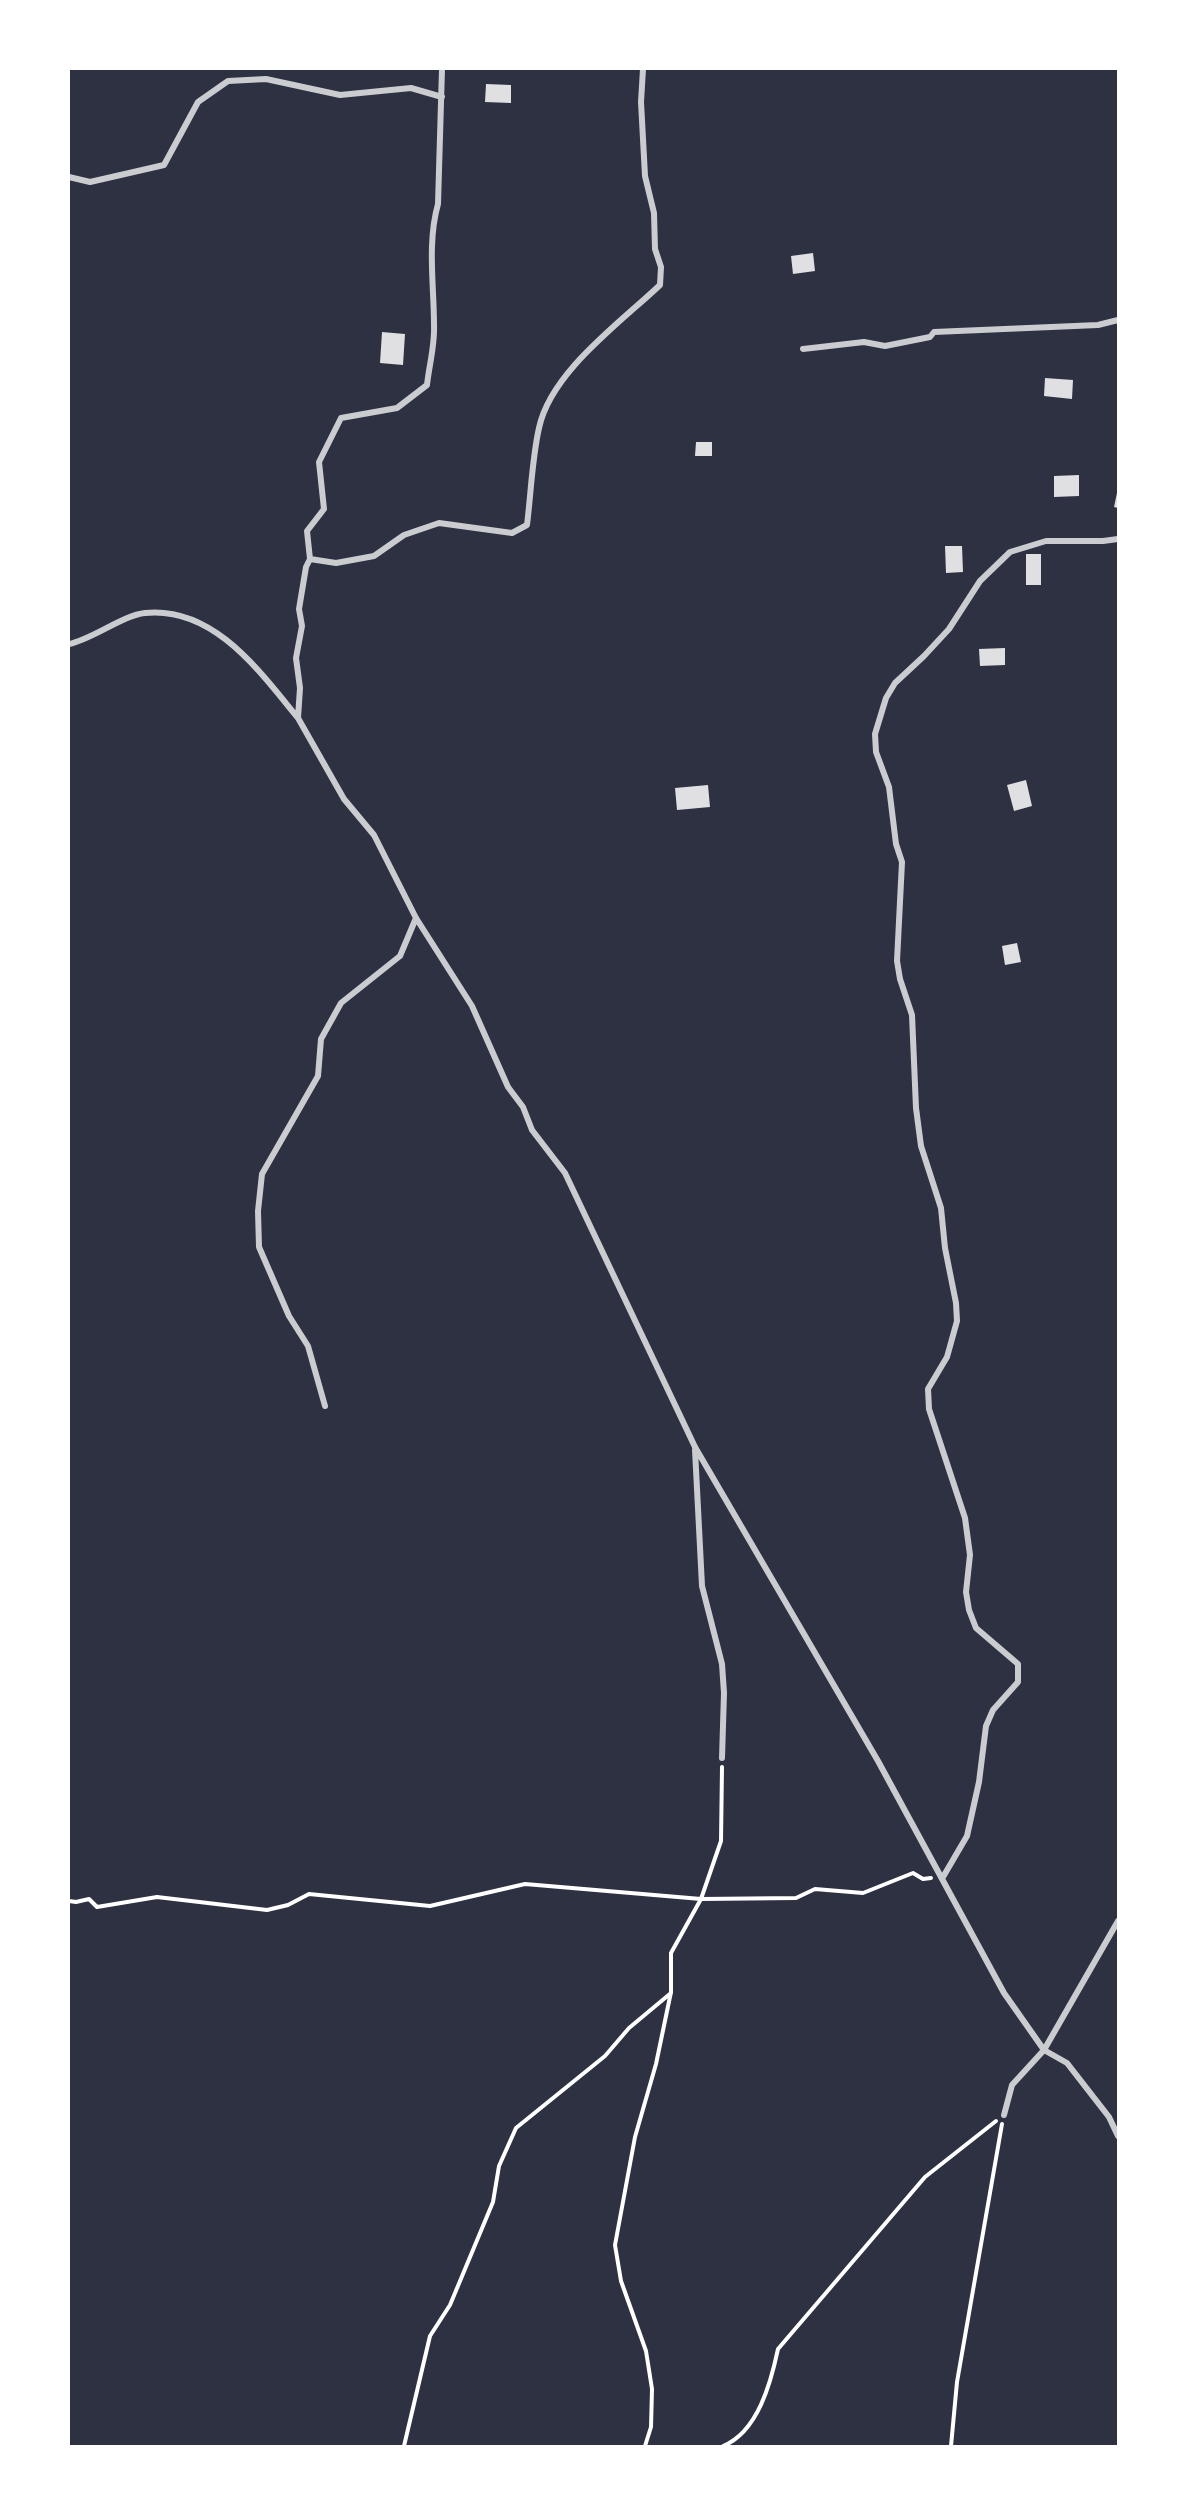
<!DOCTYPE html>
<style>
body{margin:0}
#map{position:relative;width:1187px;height:2515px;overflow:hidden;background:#2d3142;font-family:Signika,sans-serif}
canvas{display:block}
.frame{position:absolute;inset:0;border:70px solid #fff;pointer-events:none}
</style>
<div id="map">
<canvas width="1187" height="2515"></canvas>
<div class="frame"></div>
</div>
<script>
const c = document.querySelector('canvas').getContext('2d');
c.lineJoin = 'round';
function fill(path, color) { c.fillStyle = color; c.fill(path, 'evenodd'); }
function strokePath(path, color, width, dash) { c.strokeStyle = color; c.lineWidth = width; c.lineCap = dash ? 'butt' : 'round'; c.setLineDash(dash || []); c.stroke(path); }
fill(new Path2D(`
 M486 84 511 85V103L485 102Z
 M813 253 815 271 793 274 791 256Z
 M382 332 405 334 403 365 380 363Z
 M1045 378 1073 380 1072 399 1044 396Z
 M696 442H712V456H695Z
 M1079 475V496L1054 497V476Z
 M1117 493H1118V508L1114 507Z
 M945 546H962L963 572 946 573Z
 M1026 554H1041V585H1026Z
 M1005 648V665L980 666 979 649Z
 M1026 780 1032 806 1014 811 1007 785Z
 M708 785 710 807 677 810 675 788Z
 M1017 943 1021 962 1005 965 1002 946Z`), '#e0e0e3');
strokePath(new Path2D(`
 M69 1901 76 1902 89 1899 97 1907 157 1897 267 1910 288 1905 309 1894 430 1906 525 1884 701 1899 796 1898 815 1889 863 1893 913 1873 923 1879 931 1878
 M404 2446 430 2336 450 2305 493 2202 499 2166 516 2128 605 2056 629 2028 671 1993
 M645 2446 651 2427 652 2389 646 2351 621 2281 615 2245 635 2137 656 2064 671 1992V1953L701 1899 721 1841 722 1767
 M723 2446C758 2432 771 2382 778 2349L925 2177 996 2121
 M951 2446 957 2382 1002 2124`), '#fff', 4);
strokePath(new Path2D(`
 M442 69 438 204C427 243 434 285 434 325 435 345 429 366 427 385L397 408 341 418 319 462 324 509 307 531 310 559 306 567 299 609 302 626 296 658 300 688 298 718 344 799 374 835 416 918 472 1006 508 1087 523 1107 532 1130 565 1173 695 1447 878 1761 1004 1993 1044 2050 1067 2063 1109 2117 1118 2136
 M69 177 90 182 164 165 198 102 228 81 266 79 340 95 411 88 442 97
 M803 349 864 342 885 346 930 337 934 332 1098 325 1118 320
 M310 559 336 563 374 556 404 535 439 523 512 533 527 525C531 493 532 459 539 428 551 372 620 323 660 285L661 267 655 249 654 213 645 176 641 102 643 69
 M69 644C93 639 123 615 145 613 214 606 260 672 298 718
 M325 1406 308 1346 289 1316 259 1247 258 1211 262 1174 318 1076 321 1039 341 1003 400 956 416 918
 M695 1450 702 1586 722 1664 724 1693 722 1758
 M943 1877 967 1836 979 1782 986 1726 993 1710 1018 1682V1664L976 1628 969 1610 966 1592 970 1555 965 1518 929 1409 928 1389 947 1357 957 1321 956 1303 945 1248 941 1208 921 1146 916 1108 912 1015 900 979 897 961 902 862 896 844 889 787 876 752 875 734 886 698 895 683 924 656 949 629 980 581 1010 552 1046 541H1103L1118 539
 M1004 2115 1012 2085 1044 2050 1118 1921`), '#caccd0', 6);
</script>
